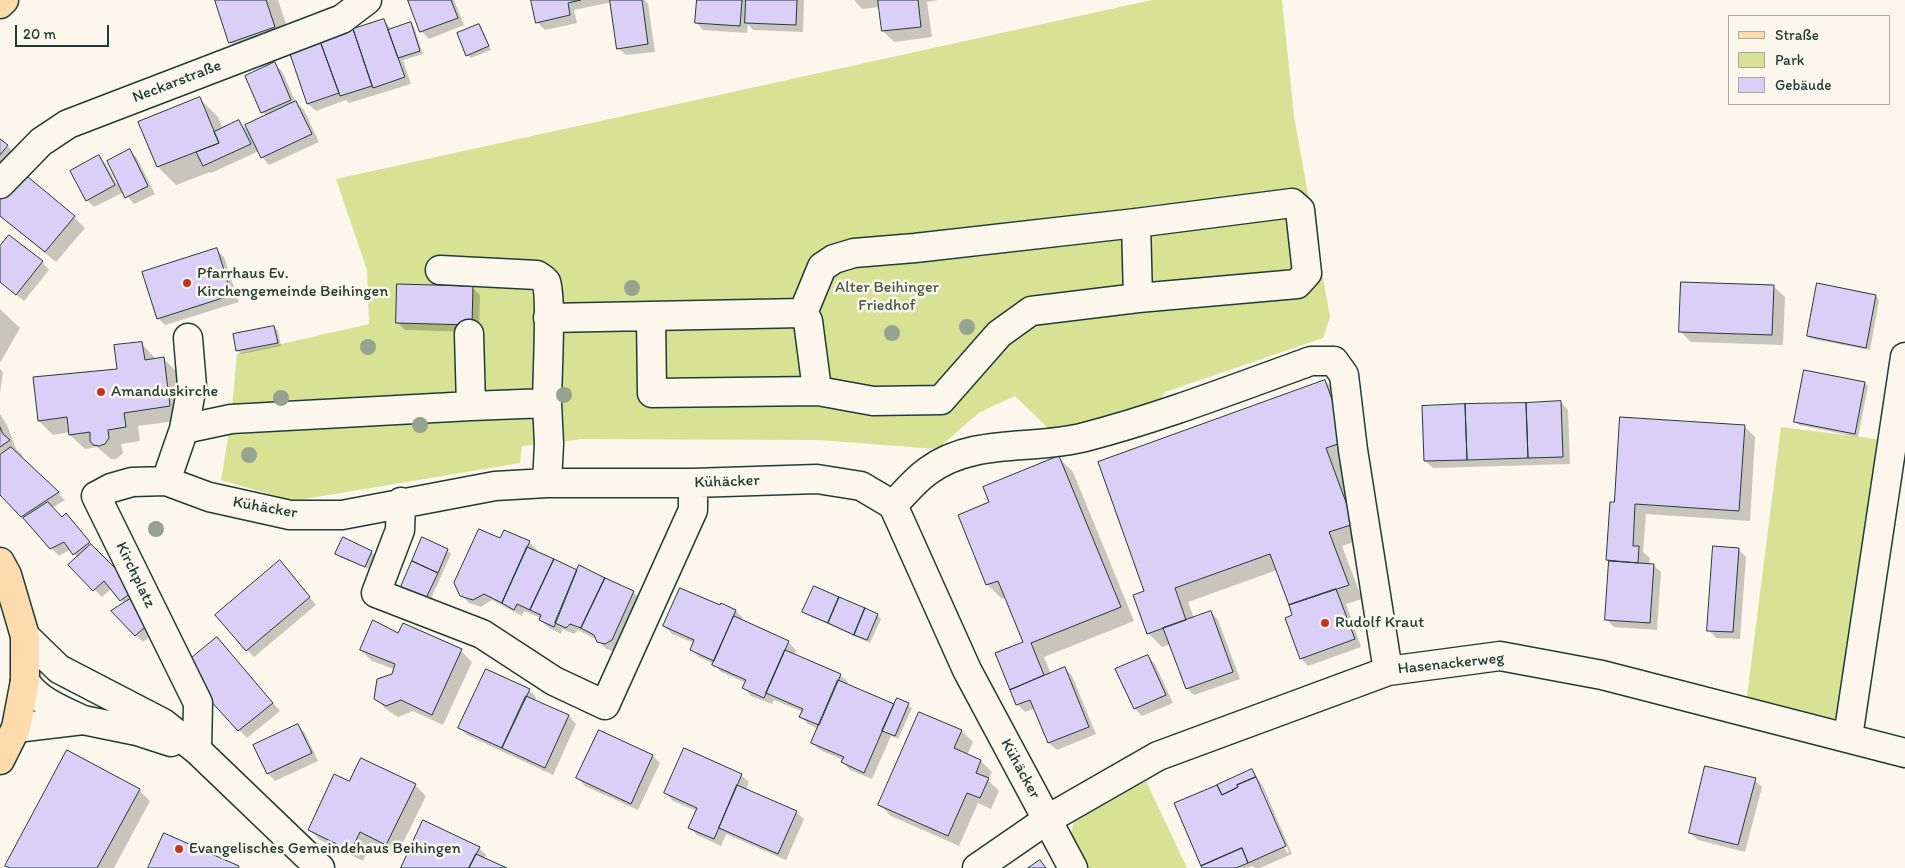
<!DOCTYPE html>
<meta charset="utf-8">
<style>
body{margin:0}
#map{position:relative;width:1905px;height:868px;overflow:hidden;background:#fbf7ec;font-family:Itim,sans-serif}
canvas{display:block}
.legend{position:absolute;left:1728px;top:15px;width:162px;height:90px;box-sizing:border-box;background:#fbf7ec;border:1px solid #a3ada2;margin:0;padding:6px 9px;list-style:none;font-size:15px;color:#1f3d34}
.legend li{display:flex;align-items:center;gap:10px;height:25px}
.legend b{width:25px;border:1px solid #a3ada2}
.scale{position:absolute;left:15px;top:25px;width:94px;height:22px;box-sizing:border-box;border:2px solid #1f3d34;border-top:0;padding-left:6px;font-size:15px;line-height:18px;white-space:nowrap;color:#1f3d34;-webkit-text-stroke:4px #fbf7ec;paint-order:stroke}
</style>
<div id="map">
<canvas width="1905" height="868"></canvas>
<ul class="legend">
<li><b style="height:6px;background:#fedbac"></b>Straße</li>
<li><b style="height:14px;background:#d7e295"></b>Park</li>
<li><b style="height:14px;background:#dacff7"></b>Gebäude</li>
</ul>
<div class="scale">20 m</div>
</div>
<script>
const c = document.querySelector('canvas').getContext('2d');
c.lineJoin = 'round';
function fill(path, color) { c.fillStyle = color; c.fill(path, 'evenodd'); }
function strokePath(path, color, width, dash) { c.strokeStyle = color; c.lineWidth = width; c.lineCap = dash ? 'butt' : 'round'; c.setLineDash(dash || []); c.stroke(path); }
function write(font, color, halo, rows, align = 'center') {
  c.font = font + ' Itim,sans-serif'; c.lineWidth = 5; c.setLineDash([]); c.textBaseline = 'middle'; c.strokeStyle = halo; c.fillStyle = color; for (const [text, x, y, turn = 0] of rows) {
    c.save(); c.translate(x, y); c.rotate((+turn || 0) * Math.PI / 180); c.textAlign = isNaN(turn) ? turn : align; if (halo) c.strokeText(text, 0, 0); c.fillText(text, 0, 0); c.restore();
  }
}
fill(new Path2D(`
 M1152 0H1282L1294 116 1330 317 1323 338 1165 392 1155 409 1053 433 1015 396 980 412 937 449 818 440 581 439 549 444 522 446 520 463 293 501 221 480 231 419 237 354 369 324 367 270 336 179Z
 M1781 427 1885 440 1844 711 1830 721 1746 704Z
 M1146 781 1187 868H1086L1071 833 1074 822Z`), '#d7e295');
fill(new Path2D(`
 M216 0H278L293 45 249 60 230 42Z
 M409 0H454L464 25 429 39 422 32Z
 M532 0H645L648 4 655 52 626 55 618 48 612 2 574 10 577 23 545 30 538 23Z
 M698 0H804L803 32 753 30 748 24 747 33 703 30 696 22Z
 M854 0H938L927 2 932 37 894 42 883 31 880 7 862 9Z
 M384 20 392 30 410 24 414 27 423 54 403 60 411 84 349 103 346 100 316 111 308 104 290 52Z
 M479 25 482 29 491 50 471 58 467 55Z
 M274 64 282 71 296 103 304 110 319 142 269 165 262 157 259 151 211 173 210 172 176 185 158 167 200 99 218 117 223 129 239 122 249 132 267 116 262 112Z
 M0 140 15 153 0 172Z
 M130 151 137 158 155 194 134 204 124 192 94 207 87 200 99 157 106 164 116 183 119 182Z
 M0 200 74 217 85 228 56 262 0 216Z
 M0 248 42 262 49 270 24 301 0 282Z
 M217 250 224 257 239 302 165 325 158 318Z
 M1818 285 1876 296 1879 300 1870 350 1812 339 1808 336Z
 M1773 286 1785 297 1783 345 1691 342 1680 331Z
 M472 287 480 295 479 332 405 330 397 322Z
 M0 309 20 328 0 363Z
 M274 327 278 331 281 346 241 354 237 350Z
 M141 343 156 359 163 358 177 372 184 420 138 426 140 441 121 444 123 453 121 455 116 459H111L97 447 85 449 70 435V432L53 435 39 421 118 370Z
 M0 369 3 372 0 393Z
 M1325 381 1339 395 1361 455 1339 462 1367 538 1342 546 1362 599 1346 604 1361 647 1308 666 1301 658 1294 616 1277 570 1188 602 1194 618 1211 612 1218 620 1240 679 1194 695 1187 688 1171 644 1162 647 1148 633 1146 591Z
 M1864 383 1868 386 1858 437 1799 425 1796 422Z
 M1561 402 1568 410 1570 464 1433 468 1425 461Z
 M0 414 7 425 16 449 23 455 20 457 65 500 52 508 62 518 66 515 74 522 137 601 133 604 138 608 151 635 143 642 113 611 125 604 112 588 102 597 70 565 77 558 71 549 59 556 0 494Z
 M1744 426 1755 437 1750 521 1646 514 1643 552 1650 558 1649 565H1653L1661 572 1657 630 1614 627 1607 620 1611 563 1608 560 1615 503Z
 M1059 458 1073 472 1134 621 1044 657 1051 674 1065 668 1072 676 1096 734 1057 750 1049 743 1035 708 1025 712 1017 704 997 654 1025 643 1006 597 1002 599 988 585 959 516 991 503Z
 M501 540 529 542 537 550 536 552 577 571 633 592 641 599 619 648 613 651 606 649 598 640 578 630 574 634 562 629 561 634 548 627 540 620 541 618 524 611 522 616 492 600 481 607 469 603 461 595Z
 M1738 549 1746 557 1740 639 1716 638 1709 630Z
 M447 550 451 554 429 603 405 592Z
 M371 552 375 555 368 569 340 557 337 553Z
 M287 569 316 605 254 657 247 650Z
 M720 607 736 611 743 618 742 621 788 642 796 650 794 655 840 675 848 682 847 685 895 706 897 700 912 708 898 739 891 736 872 779 850 770 843 762V760L820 750 812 743 818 729 808 724 801 717 803 712 774 700 772 704 751 696 744 688 746 683 721 672 714 664 699 657 691 650 694 643 672 634 664 626Z
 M804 612 877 615 881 619 870 643 807 615Z
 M224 646 280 711 247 738 208 697Z
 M361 650 461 651 472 662 443 725 413 711 398 717 386 709 375 698 393 675 394 669 372 661Z
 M1147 656 1155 664 1173 703 1142 716 1135 709Z
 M529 690 536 697 535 701 569 716 576 724 553 775 467 735 460 728Z
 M920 713 962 731 973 742 967 755 981 761 992 772 988 780 999 791 991 809 978 803 959 846 891 816 880 805Z
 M298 726 305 733 318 761 275 781 268 773Z
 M599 731 653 756 660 763 638 810 585 786 578 778Z
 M1252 771 1263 786 1292 854 1260 868H1255L1253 866 1247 868H1203ZM1258 786H1261L1289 852 1287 853Z
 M741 775 749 782 746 790 796 812 804 819 786 860 726 834 721 846 697 835 690 827 697 811 673 801 666 793Z
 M1755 780 1762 787 1745 852 1698 840 1690 833Z
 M350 783 415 785 426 796 397 855 371 842 363 861 320 840 309 829Z
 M139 790 150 801 114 868H9L7 865Z
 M479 848 486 855 484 859 504 868H402Z`), '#0003');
const building = new Path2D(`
 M215 0H266L275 27 229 43Z
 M408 0H451L458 18 420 32Z
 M531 0H581L568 3 570 15 536 23Z
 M610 0H642L648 44 617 49Z
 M697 0H742L740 26 695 23Z
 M746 0H797L796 25 745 23Z
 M878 0H918L921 27 882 31Z
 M384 19 405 77 373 88 353 29Z
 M411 22 420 51 398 58 388 30Z
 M479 24 489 46 466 56 457 33Z
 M353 29 372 86 340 96 320 41Z
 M320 41 339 93 307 104 289 51Z
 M275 62 291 100 261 113 245 76Z
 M200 97 219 143 157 167 138 122Z
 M296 101 312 134 261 158 245 125Z
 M239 120 251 144 203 166 196 152 219 143 214 132Z
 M0 139 8 145 0 155Z
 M130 149 148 186 125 198 107 161Z
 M99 155 115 185 86 201 70 171Z
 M22 172 75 216 45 252 0 216V198Z
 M9 235 43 261 16 295 0 282V246Z
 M217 248 232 295 157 319 142 272Z
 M1681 282 1774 285 1772 335 1679 332Z
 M1817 283 1876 295 1866 348 1807 336Z
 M397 284 473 286 472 325 396 323Z
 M274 326 278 343 236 351 233 334Z
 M142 342 145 360 164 357 170 406 124 413 126 427 108 430 109 438 105 444 99 446 93 445 90 441V432L69 435 67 417 38 421 33 377 117 369 114 345Z
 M1804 370 1865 382 1855 434 1794 422Z
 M1325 380 1347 441 1326 448 1354 524 1329 532 1349 585 1289 605 1270 554 1175 588 1186 620 1147 634 1133 595 1144 591 1098 462Z
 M1561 401 1563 457 1528 458 1526 403Z
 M1526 403 1528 458 1467 460 1465 404Z
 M1465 404 1467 460 1424 461 1422 406Z
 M1620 417 1745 425 1739 511 1635 504 1633 546H1639L1638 563 1606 560 1610 502H1614Z
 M0 427 3 434 10 440 0 447Z
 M11 447 59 492 21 517 0 495V455Z
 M1059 456 1121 607 1031 643 1044 675 1010 690 995 653 1023 642 998 581 986 585 958 515 989 502 983 487Z
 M48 502 62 517 66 513 90 542 73 555 64 542 50 549 23 518Z
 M479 529 500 538 504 530 530 541 502 603 484 594 473 600 460 596 454 583Z
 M343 537 372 551 365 567 335 554Z
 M422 537 448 549 438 573 412 561Z
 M91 544 120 573 131 593 120 601 104 581 93 591 68 565Z
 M1713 546 1739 548 1733 632 1707 631Z
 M527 547 554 559 530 610 517 604 514 610 502 603Z
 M554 559 577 570 554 627 539 620 541 615 530 610Z
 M280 560 310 597 246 651 215 615Z
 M412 561 438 573 425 600 400 589Z
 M1609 561 1654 564 1650 623 1605 620Z
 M579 565 605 578 581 628 570 624 566 628 555 623Z
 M605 578 634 591 612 640 605 644 597 642 594 635 581 628Z
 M814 586 839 597 828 623 802 612Z
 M680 588 720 605 721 603 736 610 714 661 690 650 694 640 663 626Z
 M1336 589 1355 639 1300 659 1285 618 1292 615 1289 605Z
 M839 597 865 608 854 635 828 623Z
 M130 599 145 627 135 636 111 611Z
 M865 608 878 614 867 640 854 635Z
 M1211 611 1233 672 1186 689 1163 628Z
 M734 616 789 641 764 698 742 688 746 680 712 665Z
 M373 620 398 633 403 623 462 649 432 715 401 700 386 706 374 699 377 679 392 674 395 664 360 650Z
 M217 637 273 703 238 731 207 697 189 660Z
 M785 650 841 674 819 725 799 717 803 709 766 693Z
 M1148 655 1166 695 1134 709 1115 669Z
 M1065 667 1089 727 1048 743 1030 700 1016 705 1010 690Z
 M486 669 530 689 502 748 458 728Z
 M838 680 894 704 864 773 841 762 844 757 811 743Z
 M526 696 569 715 545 768 502 748Z
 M897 698 909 703 895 736 882 731Z
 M919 712 962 730 954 748 981 760 976 773 989 778 980 798 967 793 948 836 878 805Z
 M298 724 312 753 267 774 253 745Z
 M599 730 653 755 631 804 576 778Z
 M684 748 742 774 714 839 688 828 697 808 664 793Z
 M67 750 140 789 97 868H10L5 866Z
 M361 758 416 784 386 845 360 832 351 851 308 830 334 774 349 781Z
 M1705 766 1756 778 1738 845 1689 833Z
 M1252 769 1256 777 1237 785 1238 787 1222 795 1217 785Z
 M1256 777 1286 846 1248 863 1242 848 1201 866 1174 803 1217 785 1222 795 1238 787 1237 785Z
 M737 785 797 811 778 854 719 828Z
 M423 820 480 847 469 868H401Z
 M164 833 239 866 238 868H148Z
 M1242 848 1248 863 1236 868H1202L1201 866Z
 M476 854 507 868H469Z
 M1040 860 1046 868H1028Z`);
fill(building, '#dacff7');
strokePath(building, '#1f3d34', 1);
const minor = new Path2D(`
 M0 184 41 142 68 124 342 19 367 0
 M1136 223 1138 298
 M651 316 652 393 818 391 873 401 941 400 999 334 1031 311 1138 298 1297 284 1307 273 1300 210 1292 203 1136 223 915 248 854 253 834 259 822 267 803 313
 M548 318 803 313 808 321 816 382 818 391
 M469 334 471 406
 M184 429 231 419 471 406 547 403C547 383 552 295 546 282 544 279 540 277 537 275L440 270
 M166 481 184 429 192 386 188 338
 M547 483 549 444 547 403
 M401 502 400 530 376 593 482 634 554 681 605 705 693 510V483
 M893 505C904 494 915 480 928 471 974 437 1033 451 1085 437 1162 417 1236 388 1311 361H1334L1344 375 1353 450 1388 671
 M25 636 59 669 163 723 197 750 320 868
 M25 681C37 701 62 710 83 720
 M16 728 83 720 137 731 171 742
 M1848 737 1905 357
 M197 750 198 703 96 496 111 488 132 482 166 481 209 497 290 515H342L495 486 547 483H693L817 479 861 486 893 505 967 670 1073 868
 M977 868 1048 819 1158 756 1388 671 1500 656 1602 675 1905 753`);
const major = new Path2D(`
 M0 4 4 0
 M0 562 7 575 25 636V681L16 728 0 760`);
strokePath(minor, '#1f3d34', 31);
strokePath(major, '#1f3d34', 31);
strokePath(minor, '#fbf7ec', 28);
strokePath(major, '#fedbac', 28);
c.fillStyle = '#96a391';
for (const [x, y] of [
 [632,288],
 [967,327],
 [892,333],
 [368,347],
 [564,395],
 [281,398],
 [420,425],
 [249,455],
 [156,529]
]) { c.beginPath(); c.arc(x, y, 8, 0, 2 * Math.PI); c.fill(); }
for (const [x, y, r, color] of [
 [187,283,5,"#c8321e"],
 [101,392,5,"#c8321e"],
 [1325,623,5,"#c8321e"],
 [179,849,5,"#c8321e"]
]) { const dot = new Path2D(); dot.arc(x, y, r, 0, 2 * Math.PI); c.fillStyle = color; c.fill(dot); strokePath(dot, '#fbf7ec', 2); }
write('16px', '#1f3d34', '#fbf7ec', [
 ["Neckarstraße",177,82,-21],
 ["Kühäcker",727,482,-2],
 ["Kühäcker",265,508,10],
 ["Kirchplatz",135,575,64],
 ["Hasenackerweg",1451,664,-6],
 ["Kühäcker",1020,769,61]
]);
write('16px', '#1f3d34', '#fbf7ec', [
 ["Pfarrhaus Ev.",197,274],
 ["Kirchengemeinde Beihingen",197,292],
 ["Amanduskirche",111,392],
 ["Rudolf Kraut",1335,623],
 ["Evangelisches Gemeindehaus Beihingen",189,849]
], 'left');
write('16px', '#445e47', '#fbf7ec', [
 ["Alter Beihinger",887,288],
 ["Friedhof",887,306]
]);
</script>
